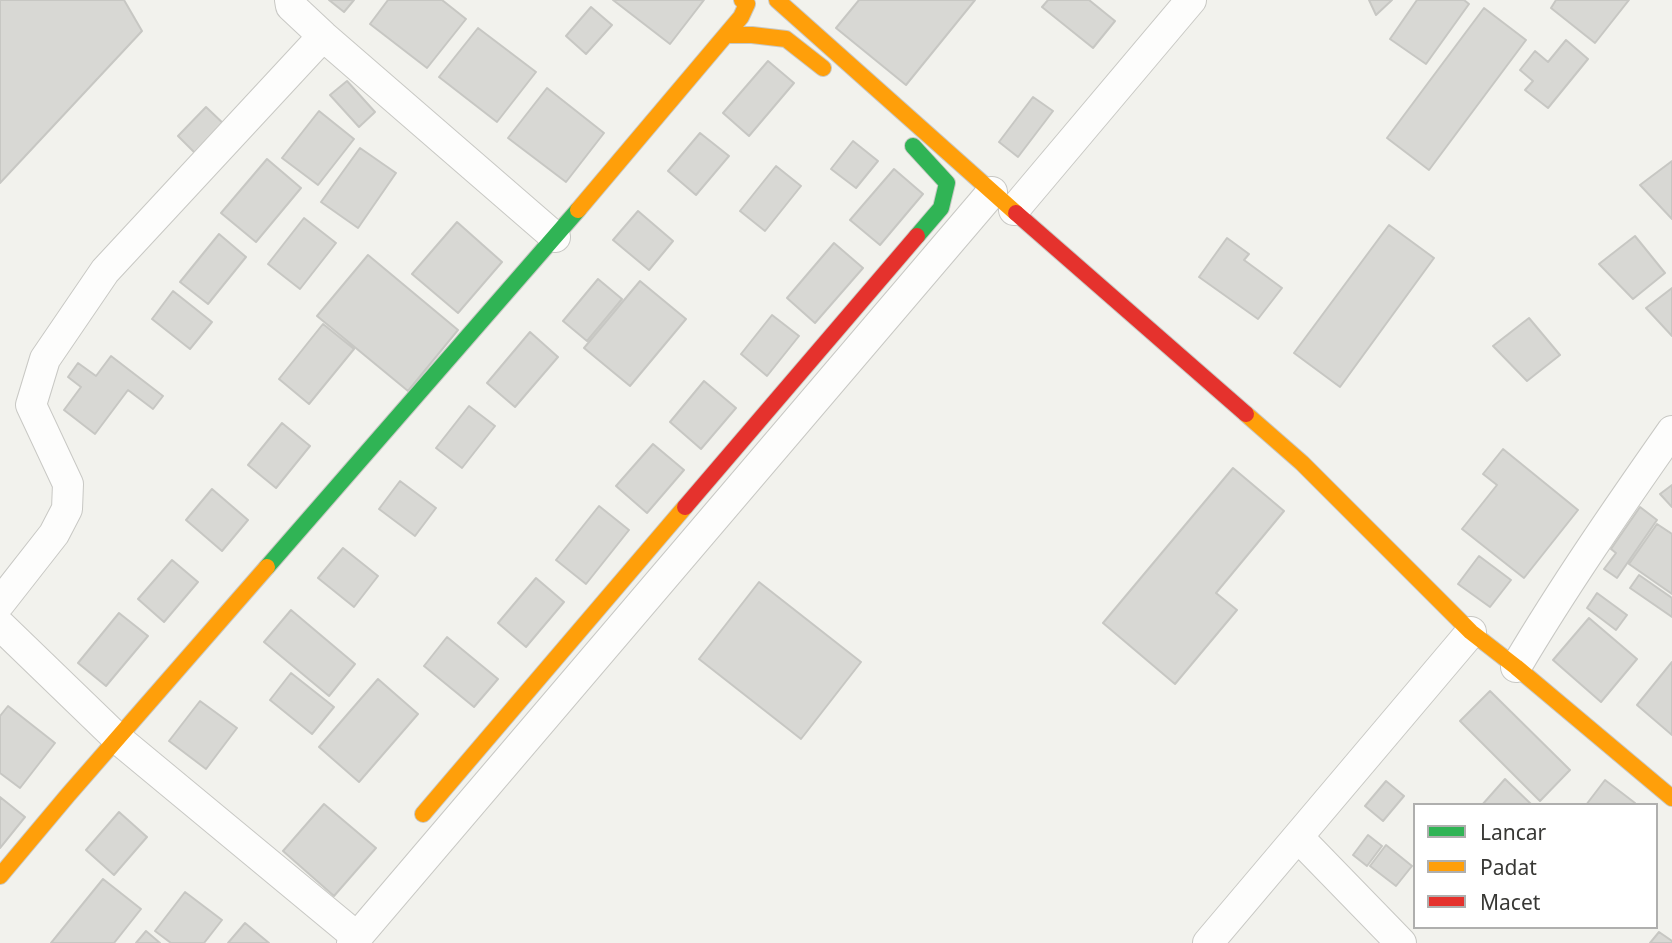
<!DOCTYPE html>
<style>
body{margin:0}
#map{position:relative;width:1672px;height:943px;overflow:hidden;background:#f2f2ed;font-family:"Noto Sans",sans-serif}
canvas{display:block}
.legend{position:absolute;left:1413px;top:803px;width:245px;height:126px;box-sizing:border-box;background:#fff;border:2px solid #afafae;margin:0;padding:9px 12px;list-style:none;font-size:21px;color:#383835}
.legend li{display:flex;align-items:center;gap:14px;height:35px}
.legend b{width:35px;border:2px solid #afafae}
</style>
<div id="map">
<canvas width="1672" height="943"></canvas>
<ul class="legend">
<li><b style="height:9px;background:#30b455"></b>Lancar</li>
<li><b style="height:9px;background:#ff9f0a"></b>Padat</li>
<li><b style="height:9px;background:#e5322d"></b>Macet</li>
</ul>
</div>
<script>
const c = document.querySelector('canvas').getContext('2d');
c.lineJoin = 'round';
function fill(path, color) { c.fillStyle = color; c.fill(path, 'evenodd'); }
function strokePath(path, color, width, dash) { c.strokeStyle = color; c.lineWidth = width; c.lineCap = dash ? 'butt' : 'round'; c.setLineDash(dash || []); c.stroke(path); }
const building = new Path2D(`
 M0 0H124L142 31 0 183Z
 M329 0H354L344 12Z
 M388 0H442L466 19 427 68 370 24Z
 M613 0H704L670 44Z
 M859 0H975L906 85 836 28Z
 M1048 0H1089L1115 21 1093 48 1042 7Z
 M1369 0H1392L1376 15Z
 M1417 0H1464L1469 4 1426 64 1390 39Z
 M1556 0H1629L1595 43 1551 8Z
 M591 7 612 25 586 54 566 36Z
 M1484 8 1526 40 1429 170 1387 138Z
 M478 28 536 72 497 122 439 77Z
 M1566 40 1588 59 1548 108 1525 90 1533 81 1520 70 1535 51 1548 62Z
 M768 61 794 83 749 136 723 113Z
 M347 81 375 112 359 127 330 95Z
 M547 88 604 133 566 182 508 138Z
 M1033 97 1053 111 1018 157 999 142Z
 M206 107 228 128 199 157 178 136Z
 M319 111 354 139 318 185 282 158Z
 M700 133 729 156 696 195 668 171Z
 M853 141 878 161 856 188 831 169Z
 M360 148 396 173 358 228 321 202Z
 M267 159 301 188 256 242 221 213Z
 M1672 161V219L1640 185Z
 M776 166 801 186 765 231 740 211Z
 M894 169 923 194 880 245 850 220Z
 M638 211 673 241 649 270 613 240Z
 M304 218 336 243 300 289 268 264Z
 M457 222 502 262 458 313 412 274Z
 M1389 225 1434 258 1340 387 1294 353Z
 M219 234 246 257 208 304 180 282Z
 M1635 236 1665 273 1633 299 1599 264Z
 M1227 238 1249 254 1244 260 1282 288 1258 319 1199 277Z
 M834 243 863 268 815 323 787 298Z
 M368 255 458 330 408 391 317 316Z
 M598 279 622 299 587 341 563 321Z
 M640 281 686 319 630 386 584 348Z
 M1672 288V336L1646 308Z
 M173 291 212 322 190 349 152 319Z
 M772 315 799 336 767 376 741 354Z
 M1529 318 1560 355 1527 381 1493 346Z
 M323 324 354 349 309 404 279 379Z
 M530 332 558 357 515 407 487 383Z
 M111 356 163 396 153 409 128 390 95 434 64 410 81 387 68 377 78 363 96 376Z
 M704 381 736 408 701 449 670 422Z
 M469 406 495 426 462 468 436 448Z
 M282 423 310 446 276 488 248 465Z
 M653 444 684 470 647 513 616 486Z
 M1503 449 1578 510 1524 578 1462 529 1497 485 1483 474Z
 M1233 468 1284 511 1216 593 1237 610 1175 684 1103 623Z
 M400 481 436 508 415 536 379 509Z
 M1672 485V507L1660 494Z
 M212 489 248 520 222 551 186 520Z
 M599 506 629 530 586 584 556 560Z
 M1640 507 1657 520 1617 578 1604 569 1616 553 1611 549Z
 M1657 524 1672 534V594L1629 564Z
 M343 548 378 576 354 607 318 578Z
 M1479 556 1511 580 1490 607 1458 584Z
 M172 560 198 582 164 622 138 599Z
 M1639 575 1672 598V617L1630 588Z
 M536 578 564 602 526 647 498 623Z
 M759 582 861 662 801 739 699 659Z
 M1597 593 1627 615 1616 630 1587 608Z
 M291 610 355 664 329 696 264 642Z
 M119 613 148 636 106 686 78 663Z
 M1589 618 1637 659 1601 702 1553 660Z
 M447 637 498 679 474 707 424 666Z
 M1672 662V735L1637 705Z
 M291 673 334 707 312 734 270 700Z
 M378 679 418 714 359 782 319 747Z
 M1490 691 1570 770 1540 801 1460 721Z
 M200 701 237 728 206 769 169 741Z
 M8 706 55 743 20 788 0 773V716Z
 M1505 779 1532 805H1482Z
 M1605 780 1635 803 1634 805H1586Z
 M1386 781 1404 796 1383 821 1365 806Z
 M0 797 25 817 0 848Z
 M324 804 376 848 334 896 283 851Z
 M119 812 147 837 114 875 86 850Z
 M1368 835 1382 846 1367 866 1353 855Z
 M1386 845 1412 866 1396 886 1370 866Z
 M103 879 141 909 114 943H51Z
 M185 892 222 920 204 943H171L155 931Z
 M245 923 269 943H228Z
 M146 931 160 943H136Z
 M1659 932 1672 941V943H1650Z`);
fill(building, '#d8d8d4');
strokePath(building, '#c7c7c3', 2);
const street = new Path2D(`
 M290 0 291 6 323 36 555 237
 M1014 210 1191 0
 M0 603 54 534 67 509 68 484 31 405 45 359 105 271 323 36
 M0 625 118 739 357 937
 M1516 667C1564 586 1618 508 1672 431
 M1298 837 1401 943
 M352 943 992 192
 M1208 943 1471 632`);
const fast = new Path2D(`
 M913 146 947 183 941 208 917 236
 M267 567 578 210`);
const slow = new Path2D(`
 M777 0 1016 213
 M726 35H752L786 39 823 68
 M578 210 741 17 747 4 742 0
 M1246 414 1302 463 1471 632 1516 667 1672 798
 M423 814 685 507
 M0 876 68 795 267 567`);
const jam = new Path2D(`
 M1016 213 1246 414
 M685 507 917 236`);
strokePath(street, '#c8c8c4', 32);
strokePath(fast, '#c8c8c4', 18);
strokePath(slow, '#c8c8c4', 18);
strokePath(jam, '#c8c8c4', 18);
strokePath(street, '#fdfdfc', 30);
strokePath(fast, '#30b455', 16);
strokePath(slow, '#ff9f0a', 16);
strokePath(jam, '#e5322d', 16);
</script>
